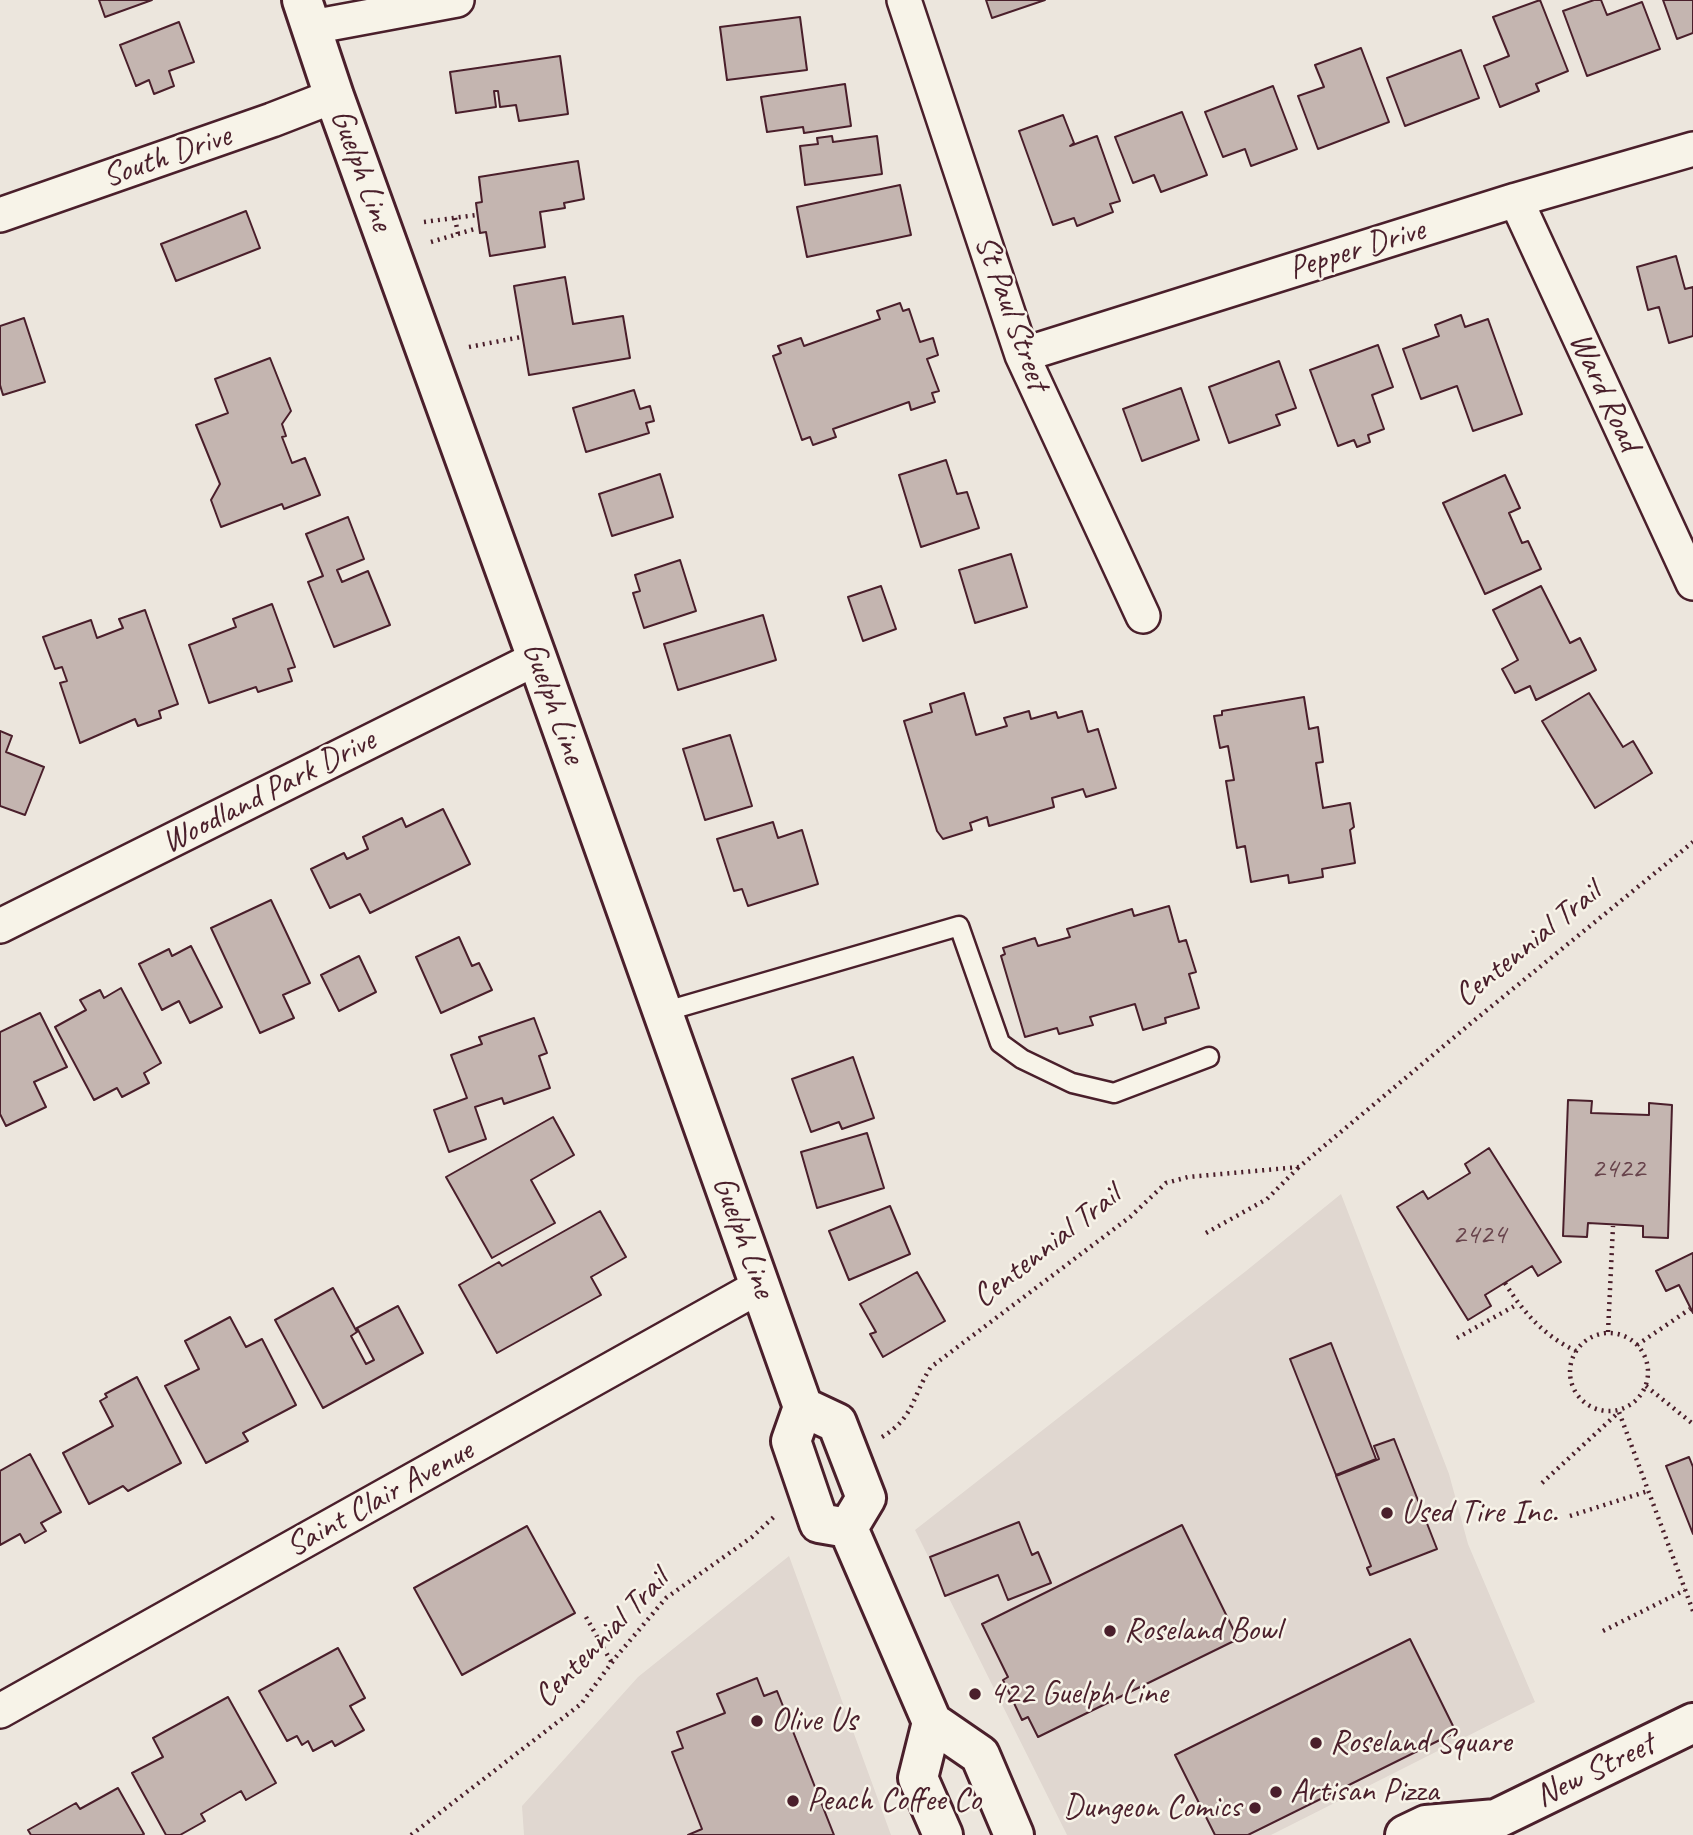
<!DOCTYPE html>
<style>
body{margin:0}
canvas{display:block;background:#ece6dd}
</style>
<canvas width="1693" height="1835"></canvas>
<script>
const c = document.querySelector('canvas').getContext('2d');
c.lineJoin = 'round';
function fill(path, color) { c.fillStyle = color; c.fill(path, 'evenodd'); }
function strokePath(path, color, width, dash) { c.strokeStyle = color; c.lineWidth = width; c.lineCap = dash ? 'butt' : 'round'; c.setLineDash(dash || []); c.stroke(path); }
function write(font, color, halo, rows, align = 'center') {
  c.font = font + ' Caveat,sans-serif'; c.lineWidth = 5; c.setLineDash([]); c.textBaseline = 'middle'; c.strokeStyle = halo; c.fillStyle = color; for (const [text, x, y, turn = 0] of rows) {
    c.save(); c.translate(x, y); c.rotate((+turn || 0) * Math.PI / 180); c.textAlign = isNaN(turn) ? turn : align; if (halo) c.strokeText(text, 0, 0); c.fillText(text, 0, 0); c.restore();
  }
}
fill(new Path2D(`
 M1341 1194 1449 1474 1468 1544 1535 1702 1271 1835H1067L915 1530 1246 1271Z
 M789 1556 891 1835H524L522 1806 638 1677Z`), '#e0d7d0');
const building = new Path2D(`
 M99 0H152L105 17Z
 M986 0H1045L992 18Z
 M1540 0 1568 71 1536 84 1539 91 1500 107 1484 66 1509 56 1493 17Z
 M1594 0H1601L1607 15 1642 2 1660 49 1587 76 1563 11Z
 M1663 0H1693V33L1677 39Z
 M800 17 807 70 727 80 720 27Z
 M179 22 194 62 169 71 174 86 154 94 149 80 136 86 120 45Z
 M1361 48 1389 122 1318 149 1298 96 1324 87 1315 65Z
 M1461 50 1479 98 1405 126 1387 78Z
 M560 56 568 114 519 121 516 105 500 107 498 91H494L496 107 456 113 450 72Z
 M845 84 851 126 804 133 803 127 767 132 761 97Z
 M1273 86 1297 149 1251 166 1245 149 1223 157 1205 112Z
 M1182 112 1207 175 1161 192 1154 175 1133 183 1115 137Z
 M1063 115 1074 143 1070 146 1097 136 1120 201 1110 204 1113 212 1077 226 1074 218 1053 225 1019 131Z
 M832 136 833 142 877 136 882 174 805 185 800 146 818 144 817 138Z
 M578 161 584 199 564 203 565 208 540 212 545 247 490 256 486 232 480 233 476 203 482 202 479 177Z
 M900 185 911 235 807 257 797 207Z
 M246 211 260 248 176 281 161 244Z
 M1676 256 1685 289 1693 287V336L1669 343 1659 307 1648 310 1637 267Z
 M565 277 573 324 623 316 630 358 529 375 514 286Z
 M900 303 903 311 909 309 920 342 933 338 938 355 927 359 939 391 932 393 935 402 911 410 909 402 833 429 836 437 813 445 810 437 802 440 773 356 781 353 778 346 801 338 804 346 880 319 877 311Z
 M1461 315 1465 327 1488 319 1522 414 1473 431 1457 386 1421 399 1403 349 1439 336 1435 325Z
 M24 318 45 382 3 395 0 385V326Z
 M1378 345 1393 387 1372 395 1384 429 1368 435 1370 442 1357 447 1354 440 1338 446 1310 370Z
 M270 358 291 411 282 424 286 436 282 437 292 463 305 458 320 495 284 509 282 504 221 527 211 500 220 484 196 425 228 413 215 379Z
 M1279 361 1296 408 1276 415 1280 425 1229 443 1209 387Z
 M1181 388 1199 440 1142 461 1123 409Z
 M634 390 640 409 650 406 654 421 646 423 649 433 586 452 573 408Z
 M946 460 957 494 967 492 979 528 921 547 899 475Z
 M660 474 673 517 612 536 599 494Z
 M1505 475 1520 508 1509 513 1522 543 1528 541 1541 569 1485 594 1443 503Z
 M348 517 364 559 337 570 342 582 368 571 390 625 334 647 308 582 323 576 306 534Z
 M1011 554 1027 607 975 623 959 570Z
 M680 560 696 611 644 628 633 593 640 591 635 575Z
 M881 586 896 629 863 641 848 597Z
 M1541 586 1570 643 1580 638 1596 670 1536 700 1530 686 1515 693 1502 669 1518 660 1493 610Z
 M272 604 295 667 288 669 292 681 258 692 256 687 209 703 189 645 236 627 233 619Z
 M145 610 178 704 159 711 161 718 138 726 135 719 80 743 60 683 67 681 62 667 55 669 43 637 91 620 97 638 123 628 119 619Z
 M763 615 776 660 678 690 664 644Z
 M964 693 976 735 1007 726 1004 718 1029 711 1031 719 1056 712 1058 718 1082 711 1088 732 1098 729 1116 788 1086 797 1083 789 1052 798 1054 807 989 826 987 817 970 823 972 830 943 839 937 831 904 721 932 712 930 704Z
 M1589 693 1623 747 1633 741 1652 773 1595 808 1542 721Z
 M1304 697 1309 729 1318 727 1323 762 1316 763 1323 808 1350 803 1354 827 1350 830 1355 863 1322 869 1323 877 1289 883 1288 875 1251 882 1245 846 1237 848 1226 781 1234 780 1228 746 1220 748 1214 716 1222 715V711Z
 M0 731 12 736 6 752 44 767 25 815 0 806Z
 M730 735 752 806 705 820 683 749Z
 M443 809 470 864 370 913 360 894 330 908 311 869 344 853 347 859 368 849 363 837 402 818 406 827Z
 M773 822 778 838 802 830 818 884 748 906 742 889 734 891 717 839Z
 M271 900 310 983 283 995 294 1018 260 1033 211 928Z
 M1169 906 1179 942 1186 940 1196 972 1189 974 1199 1008 1165 1018 1166 1023 1143 1030 1135 1004 1090 1017 1093 1025 1059 1034 1057 1028 1025 1037 1001 956 1005 954 1003 948 1035 938 1038 946 1070 937 1067 929 1132 909 1134 916Z
 M459 937 472 966 479 963 492 990 441 1013 416 957Z
 M191 946 222 1007 190 1023 179 1001 162 1010 139 964 169 949 172 956Z
 M359 956 376 992 339 1011 321 975Z
 M121 988 161 1063 144 1073 149 1083 122 1097 117 1088 94 1100 55 1027 86 1010 80 1000 100 990 104 998Z
 M40 1013 67 1067 34 1082 46 1107 6 1126 0 1114V1032Z
 M534 1018 547 1053 539 1056 550 1088 504 1104 502 1098 475 1107 486 1139 449 1152 434 1110 467 1098 451 1055 482 1044 479 1037Z
 M853 1057 874 1118 842 1129 839 1122 811 1132 792 1079Z
 M1568 1100 1592 1101 1591 1113 1649 1115V1103L1672 1105 1668 1238 1643 1237V1226L1588 1223 1587 1237 1563 1236Z
 M553 1117 574 1155 531 1180 555 1223 492 1258 446 1177Z
 M867 1133 884 1188 817 1208 801 1152Z
 M1489 1148 1561 1262 1538 1276 1532 1266 1485 1295 1491 1306 1468 1320 1397 1207 1423 1191 1428 1199 1470 1173 1465 1164Z
 M890 1206 910 1254 849 1280 829 1231Z
 M600 1211 626 1257 591 1277 601 1295 497 1353 459 1285 499 1262 502 1266Z
 M1693 1253V1313L1679 1285 1666 1291 1656 1271Z
 M917 1272 945 1321 883 1357 870 1334 876 1332 860 1304Z
 M333 1288 357 1332 351 1336 366 1364 374 1360 357 1328 398 1306 423 1353 323 1408 275 1320Z
 M230 1317 246 1347 262 1339 296 1405 243 1433 248 1441 206 1463 165 1386 199 1369 185 1341Z
 M1331 1343 1376 1459 1336 1475 1290 1359Z
 M137 1377 181 1463 128 1491 123 1486 89 1504 63 1453 113 1426 100 1401 107 1397 105 1394Z
 M1394 1439 1437 1549 1370 1575 1367 1568 1371 1566 1336 1476 1379 1459 1374 1446Z
 M30 1454 61 1512 41 1523 46 1531 25 1543 20 1534 0 1545V1471Z
 M1689 1457 1693 1467V1534L1666 1466Z
 M1019 1522 1032 1555 1038 1552 1051 1583 1008 1600 998 1575 945 1596 930 1557Z
 M1182 1525 1238 1639 1038 1737 1028 1717 1022 1720 1003 1680 1008 1677 982 1624Z
 M527 1526 575 1613 462 1675 414 1588Z
 M1410 1639 1456 1732 1248 1835H1215L1175 1755Z
 M338 1648 365 1698 350 1706 364 1730 335 1746 332 1741 313 1751 308 1741 302 1745 297 1736 287 1741 259 1691Z
 M757 1678 764 1696 777 1691 834 1835H688L702 1829 672 1752 683 1748 677 1732 725 1713 717 1694Z
 M228 1697 276 1783 246 1800 241 1791 201 1814 205 1821 180 1835H166L132 1773 163 1757 153 1738Z
 M118 1788 144 1834 142 1835H31L28 1830 76 1803 80 1809Z`);
fill(building, '#c4b5b0');
strokePath(building, '#4a1f2b', 2);
const service = new Path2D(`
 M663 1012 959 926 1000 1043 1022 1059 1072 1083 1114 1093 1209 1057`);
const minor = new Path2D(`
 M904 0 1022 355 1143 616
 M312 27 457 0
 M1516 200 1693 583
 M0 215 272 120 334 96
 M1022 355 1516 200 1693 149
 M0 926 537 658
 M0 1711 760 1286`);
const secondary = new Path2D(`
 M302 0 334 96 537 658 803 1407 791 1441 819 1523 848 1528
 M803 1407 837 1423 866 1498 848 1528
 M848 1528 932 1722 980 1755 1014 1835
 M932 1722 918 1778 943 1835
 M1405 1835 1426 1825 1496 1819 1693 1723`);
strokePath(service, '#4a1f2b', 23);
strokePath(minor, '#4a1f2b', 38);
strokePath(secondary, '#4a1f2b', 44);
strokePath(new Path2D(`
 M455 218 458 234
 M424 222 476 215
 M431 242 478 228
 M469 347 521 337
 M1206 1233 1267 1199 1298 1168
 M1505 1283C1523 1312 1544 1336 1576 1351
 M1608 1332 1613 1226
 M1570 1372a39 39 0 1 1 78 0a39 39 0 1 1-78 0Z
 M1457 1338 1518 1304
 M1637 1345 1690 1309
 M1646 1386 1693 1424
 M882 1437C915 1417 912 1396 931 1367L1130 1217 1166 1183 1188 1177 1299 1167 1476 1019 1693 842
 M1542 1483 1619 1412 1693 1611
 M1570 1516 1648 1491
 M586 1617 612 1663
 M1603 1631 1685 1590
 M411 1835 581 1704 616 1657 666 1598 752 1537 776 1515`), '#4a1f2b', 4.5, [2, 5]);
strokePath(service, '#f7f3e8', 18);
strokePath(minor, '#f7f3e8', 33);
strokePath(secondary, '#f7f3e8', 38);
for (const [x, y, r, color] of [
 [1387,1513,7,"#4a1f2b"],
 [1110,1631,7,"#4a1f2b"],
 [975,1694,7,"#4a1f2b"],
 [757,1721,7,"#4a1f2b"],
 [1316,1743,7,"#4a1f2b"],
 [1276,1792,7,"#4a1f2b"],
 [793,1801,7,"#4a1f2b"],
 [1255,1808,7,"#4a1f2b"]
]) { const dot = new Path2D(); dot.arc(x, y, r, 0, 2 * Math.PI); c.fillStyle = color; c.fill(dot); strokePath(dot, '#f7f3e8', 2.5); }
write('30px', '#68444c', null, [
 ["2422",1618,1169],
 ["2424",1479,1235]
]);
write('33px', '#4a1f2b', '#f7f3e8', [
 ["South Drive",167,157,-19],
 ["Guelph Line",361,170,70],
 ["Pepper Drive",1357,250,-17],
 ["St Paul Street",1011,313,70],
 ["Ward Road",1604,392,65],
 ["Guelph Line",553,703,70],
 ["Woodland Park Drive",269,792,-27],
 ["Centennial Trail",1528,945,-39],
 ["Guelph Line",743,1237,70],
 ["Centennial Trail",1047,1247,-38],
 ["Saint Clair Avenue",380,1499,-29],
 ["Centennial Trail",602,1639,-46],
 ["New Street",1595,1771,-26]
]);
write('33px', '#4a1f2b', '#f7f3e8', [
 ["Used Tire Inc.",1401,1513],
 ["Roseland Bowl",1124,1631],
 ["422 Guelph Line",989,1694],
 ["Olive Us",771,1721],
 ["Roseland Square",1330,1743],
 ["Artisan Pizza",1290,1792],
 ["Peach Coffee Co",807,1801],
 ["Dungeon Comics",1241,1808,"right"]
], 'left');
</script>
